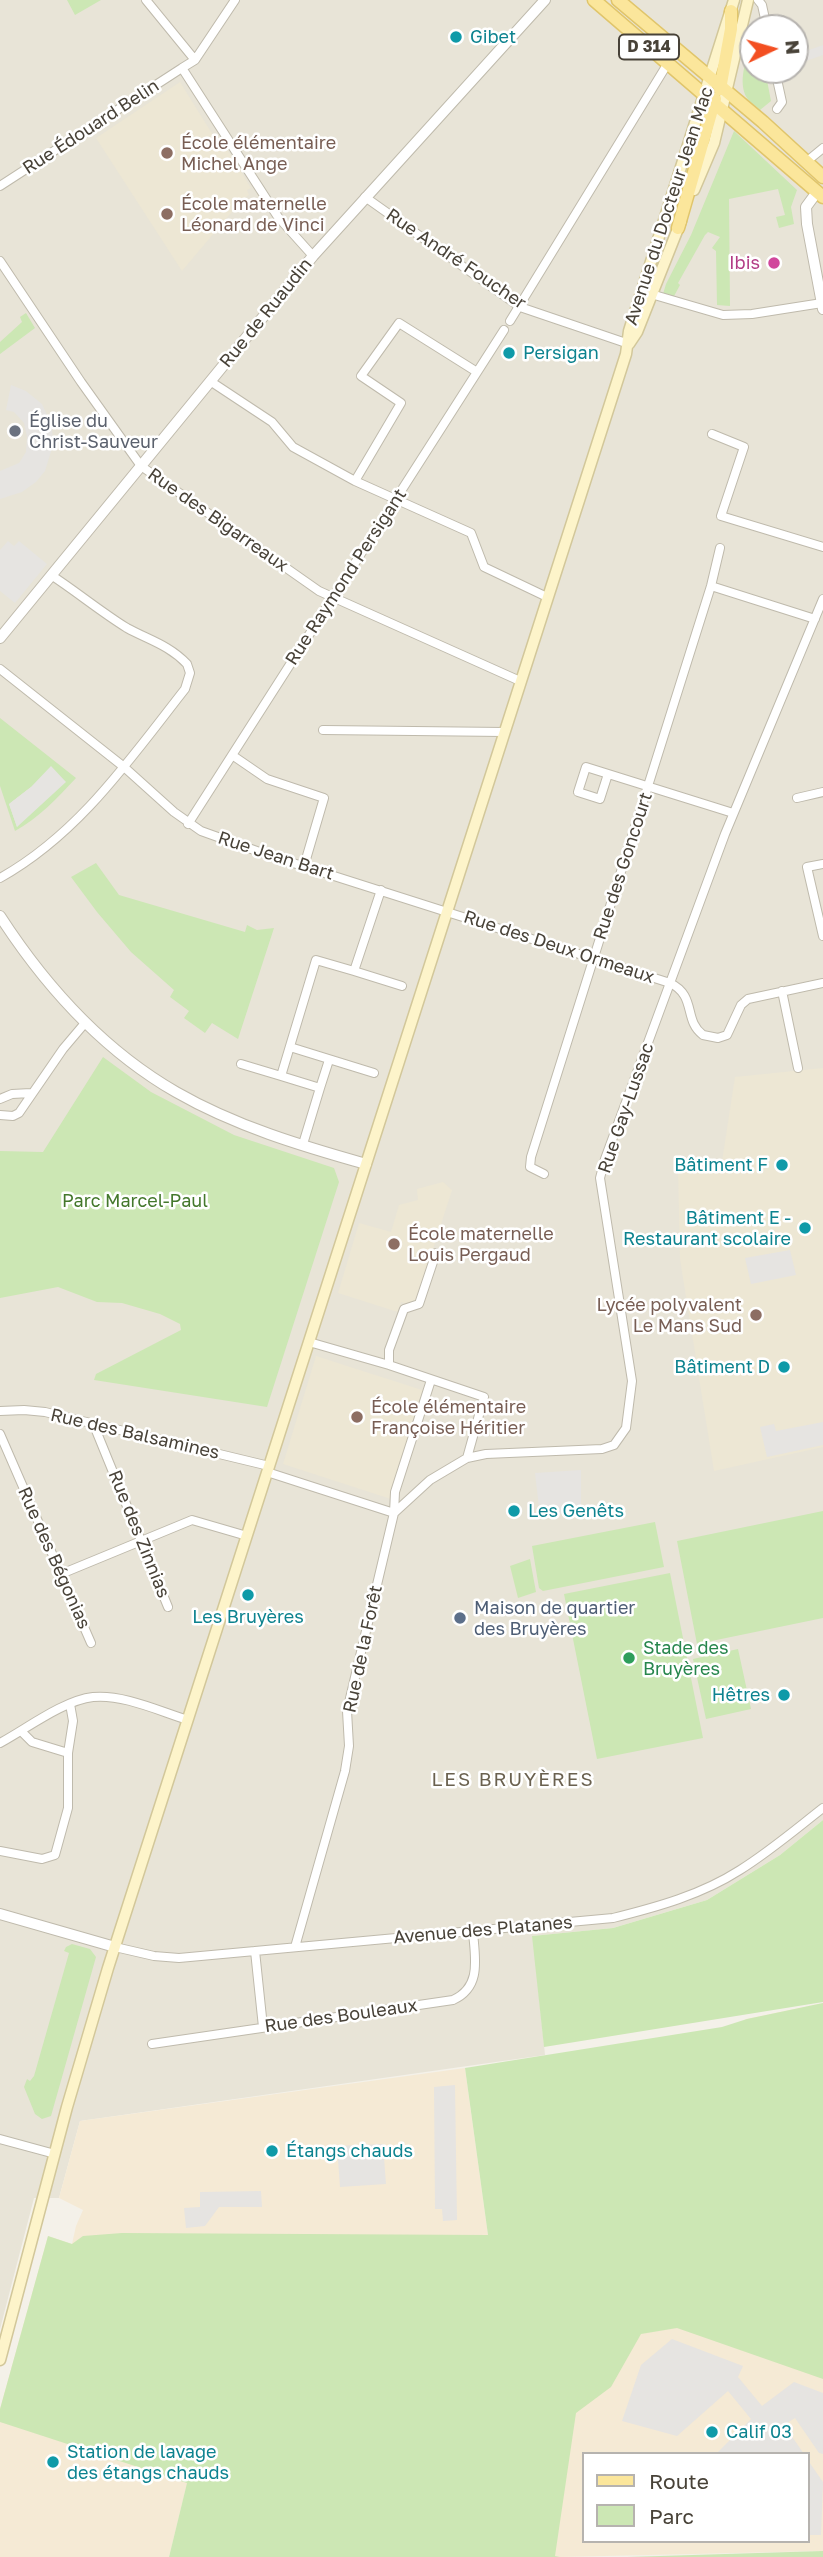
<!DOCTYPE html>
<meta charset="utf-8">
<style>
body{margin:0}
#map{position:relative;width:823px;height:2557px;overflow:hidden;background:#f4f1e9;font-family:"Golos Text",sans-serif}
canvas{display:block}
.legend{position:absolute;left:582px;top:2452px;width:228px;height:91px;box-sizing:border-box;background:#fff;border:2px solid #b6b3af;margin:0;padding:9px 12px;list-style:none;font-size:21px;color:#484238}
.legend li{display:flex;align-items:center;gap:14px;height:35px}
.legend b{width:35px;border:2px solid #b6b3af}
.north{position:absolute;left:739px;top:14px;width:70px;height:70px;box-sizing:border-box;background:#fff;border:2px solid #b6b3af;border-radius:50%;rotate:85deg;font-size:19px;font-weight:700;line-height:28px;text-align:center;color:#484238}
.north::after{content:'';display:block;margin:auto;width:24px;height:32px;background:#f34f21;clip-path:polygon(50% 0,100% 100%,50% 72%,0 100%)}
</style>
<div id="map">
<canvas width="823" height="2557"></canvas>
<ul class="legend">
<li><b style="height:9px;background:#fbe69b"></b>Route</li>
<li><b style="height:19px;background:#cce7b4"></b>Parc</li>
</ul>
<div class="north">N</div>
</div>
<script>
const c = document.querySelector('canvas').getContext('2d');
c.lineJoin = 'round';
function fill(path, color) { c.fillStyle = color; c.fill(path, 'evenodd'); }
function strokePath(path, color, width, dash) { c.strokeStyle = color; c.lineWidth = width; c.lineCap = dash ? 'butt' : 'round'; c.setLineDash(dash || []); c.stroke(path); }
function write(font, color, halo, rows, align = 'center') {
  c.font = font + ' "Golos Text",sans-serif'; c.lineWidth = 5; c.setLineDash([]); c.textBaseline = 'middle'; c.strokeStyle = halo; c.fillStyle = color; for (const [text, x, y, turn = 0] of rows) {
    c.save(); c.translate(x, y); c.rotate((+turn || 0) * Math.PI / 180); c.textAlign = isNaN(turn) ? turn : align; if (halo) c.strokeText(text, 0, 0); c.fillText(text, 0, 0); c.restore();
  }
}
fill(new Path2D(`
 M0 0H823V1820L780 1855 707 1900 613 1928 533 1936 545 2055 80 2121 59 2198H34L0 2329ZM753 28H795V70H753Z`), '#e8e4d7');
fill(new Path2D(`
 M823 2003V2551L560 2557 374 2531 187 2484 169 2557H0V2409L48 2236 72 2244 76 2226 83 2210 59 2198 80 2121 465 2068 488 2235 746 2019ZM583 2454H807V2541H583Z`), '#f5ead5');
fill(new Path2D(`
 M180 82 216 140 220 138 251 188 247 190 249 195 242 200 182 271 96 138Z
 M823 1068V1447L714 1471 680 1259 678 1167 721 1168 735 1077Z
 M443 1182 452 1190 416 1302 411 1305 401 1302 398 1312 338 1293 359 1223 391 1232 399 1205 418 1200 417 1189Z
 M316 1356 425 1391 391 1499 283 1464Z`), '#ede7d4');
fill(new Path2D(`
 M67 0H101L75 15Z
 M751 41 753 70H765L771 101 760 110C756 106 749 102 747 98 737 82 747 58 751 41Z
 M698 126 701 127 661 249 660 246Z
 M734 131 797 190 791 207 794 224 779 228 776 217 785 215 778 189 729 199 730 306 717 305 716 251 712 248 720 237 708 232 705 235 678 283 680 285 673 298 663 294 666 284 691 235Z
 M26 313 35 328 0 354V342L22 322 20 317Z
 M0 718 76 778C57 798 39 818 15 831L0 786ZM31 787 17 827 9 804Z
 M96 863 119 895 245 932 247 925 257 930 274 928 238 1039 212 1023 205 1033 184 1018 189 1011 170 997 174 990 131 952 97 912 71 877Z
 M103 1057 151 1092 234 1135 334 1168 339 1182 267 1407 94 1380 96 1374 181 1330 180 1324 160 1314 122 1303 97 1302 58 1287 0 1298V1151L43 1152Z
 M823 1511V1618L697 1644 677 1541Z
 M655 1522 664 1567 543 1591 539 1588 532 1546Z
 M530 1559 536 1592 518 1598 510 1566Z
 M670 1573 703 1738 597 1759 564 1594Z
 M738 1649 751 1709 706 1719 693 1659Z
 M823 1820V2002L544 2047 532 1936 613 1928 707 1900 780 1855Z
 M72 1944 90 1949 96 1957 51 2116 42 2119 35 2114 24 2087 27 2079 30 2081 34 2076 69 1953 64 1951 66 1947Z
 M823 2003V2379L677 2328 641 2334 611 2387 576 2413 555 2556 560 2557H169L187 2483 0 2422V2409L48 2236 72 2244 83 2236 122 2233 488 2235 465 2068 722 2027 747 2019Z
 M823 2551V2557H627Z`), '#cce7b4');
fill(new Path2D(`
 M823 45V55L795 65V55Z
 M11 385 26 391 42 404 52 426 53 445 45 471 36 482 22 492 0 499V471L19 463 26 452 27 437 24 423 14 412 6 410Z
 M8 541 14 546 19 541 47 564 15 603 0 591V550Z
 M51 766 66 782 17 827 9 804 31 787Z
 M790 1250 796 1275 751 1284 745 1258Z
 M823 1422V1445L767 1457 760 1427 774 1424 776 1431Z
 M581 1470V1512L540 1516 535 1473Z
 M455 2085 457 2220 443 2221 442 2209H435L434 2087Z
 M383 2144 386 2184 340 2187 337 2146Z
 M261 2191 262 2207H219L205 2226 186 2228 184 2208 200 2207V2192Z
 M672 2339 743 2366 738 2377 762 2406 794 2382 823 2393V2454L819 2453 795 2418 784 2425 804 2454H716L751 2419 728 2391 677 2436 622 2421 641 2365Z
 M807 2459 823 2482 821 2535H807Z`), '#e6e4e1');
const minor = new Path2D(`
 M146 0 195 60
 M235 0 195 60 182 68 278 217 313 256
 M758 0 762 5 767 28
 M775 70 782 102 777 109
 M806 162 823 148
 M0 186 182 68
 M365 197 520 307 629 344
 M0 261 81 382 141 466 319 591 520 681
 M651 294 723 315 752 314 822 303
 M510 321 668 63
 M210 381 272 422 293 447 355 481 471 533 484 567 547 597
 M712 434 744 447 721 516 823 547
 M355 481 401 403 361 376 399 323 477 372
 M711 586 815 619
 M0 669 124 767 174 812 201 831 268 855 670 983C697 996 683 1020 703 1035L718 1038 727 1035 741 1005 748 999 823 983
 M323 730 504 732
 M232 755 267 779 324 798 304 866
 M608 774 600 799 578 792 586 767 733 813
 M797 798 823 792
 M188 824 504 330
 M823 864 807 867 823 936
 M0 878C79 834 130 759 185 689L190 673 187 664C169 645 149 640 127 628 101 612 77 592 51 575
 M354 971 402 986
 M782 991 798 1068
 M290 1047 374 1073
 M241 1064 281 1076
 M320 1088 329 1060
 M0 1099 12 1094 31 1093
 M0 1115 13 1116 19 1113 63 1049 85 1023
 M303 1144 320 1088 281 1076 316 960 354 971 381 890
 M544 1174 530 1167 531 1157 711 586 720 548
 M436 1253 419 1304 404 1309 389 1350V1365L484 1397 467 1458
 M309 1342 389 1365
 M0 1411 24 1410 45 1412 269 1466
 M93 1423 168 1607
 M0 1434 91 1643
 M267 1472 394 1513
 M394 1513 430 1480 467 1458 486 1454 602 1449 614 1445 626 1428 632 1381 600 1178 605 1159 725 834 823 599
 M61 1574 192 1520 247 1536
 M21 1731 32 1742 68 1753
 M0 1743C26 1729 64 1700 93 1697 123 1694 159 1711 188 1720
 M0 1851 42 1859 55 1855 68 1808V1753L73 1721 70 1704
 M115 1947 154 1956 179 1958 613 1918C657 1907 701 1895 740 1870 769 1852 796 1829 823 1808
 M295 1947 345 1771 349 1746 347 1711 394 1513 395 1492 431 1380
 M255 1951 263 2027
 M152 2044 453 2000C482 1987 475 1958 473 1932
 M0 2139 55 2154`);
const tertiary = new Path2D(`
 M817 192 806 207 807 224 823 309
 M0 638 313 256 545 0
 M0 916C46 987 103 1050 176 1092 235 1126 302 1146 366 1164
 M0 1914 115 1947`);
const secondary = new Path2D(`
 M694 190 714 143 748 0
 M629 344 637 332 681 221
 M0 2360 67 2107 108 1968 626 354 629 331 734 0`);
const primary = new Path2D(`
 M594 0 823 197
 M618 0 763 122 823 177
 M720 89 731 29V11
 M678 228 715 99`);
strokePath(minor, '#bfbaac', 10);
strokePath(tertiary, '#bfbaac', 12);
strokePath(secondary, '#d2c79a', 13);
strokePath(primary, '#e0c56b', 15);
strokePath(minor, '#fff', 8);
strokePath(tertiary, '#fff', 10);
strokePath(secondary, '#fdf4ca', 10);
strokePath(primary, '#fbe69b', 12);
for (const [x, y, r, color] of [
 [456,37,7,"#0f9aa8"],
 [167,153,7,"#8d6e63"],
 [167,214,7,"#8d6e63"],
 [774,263,7,"#d1479c"],
 [509,353,7,"#0f9aa8"],
 [15,431,7,"#6b7280"],
 [782,1165,7,"#0f9aa8"],
 [805,1228,7,"#0f9aa8"],
 [394,1244,7,"#8d6e63"],
 [756,1315,7,"#8d6e63"],
 [784,1367,7,"#0f9aa8"],
 [357,1417,7,"#8d6e63"],
 [514,1511,7,"#0f9aa8"],
 [248,1595,7,"#0f9aa8"],
 [460,1618,7,"#5c6f8a"],
 [629,1658,7,"#2e9e5b"],
 [784,1695,7,"#0f9aa8"],
 [272,2151,7,"#0f9aa8"],
 [712,2432,7,"#0f9aa8"],
 [53,2462,7,"#0f9aa8"]
]) { const dot = new Path2D(); dot.arc(x, y, r, 0, 2 * Math.PI); c.fillStyle = color; c.fill(dot); strokePath(dot, '#fff', 2.5); }
for (const [x, y, w] of [
 [649,47,60]
]) { const box = new Path2D(); box.roundRect(x - w / 2, y - 12.5, w, 25, 5); c.fillStyle = '#fff'; c.fill(box); strokePath(box, '#484238', 2); }
write('bold 16px', '#484238', null, [
 ["D 314",649,47]
]);
write('18px', '#0d838f', '#fff', [
 ["Gibet",470,37],
 ["Persigan",523,353],
 ["Bâtiment F",768,1165,"right"],
 ["Bâtiment E -",791,1218,"right"],
 ["Restaurant scolaire",791,1239,"right"],
 ["Bâtiment D",770,1367,"right"],
 ["Les Genêts",528,1511],
 ["Les Bruyères",248,1617,"center"],
 ["Hêtres",770,1695,"right"],
 ["Étangs chauds",286,2151],
 ["Calif 03",726,2432],
 ["Station de lavage",67,2452],
 ["des étangs chauds",67,2473]
], 'left');
write('18px', '#484238', '#fff', [
 ["Rue Édouard Belin",91,127,-33],
 ["Avenue du Docteur Jean Mac",669,206,-72],
 ["Rue André Foucher",456,259,34],
 ["Rue de Ruaudin",266,313,-51],
 ["Rue des Bigarreaux",218,520,35],
 ["Rue Raymond Persigant",346,577,-57],
 ["Rue Jean Bart",276,856,18],
 ["Rue des Goncourt",623,866,-72],
 ["Rue des Deux Ormeaux",559,947,18],
 ["Rue Gay-Lussac",626,1108,-71],
 ["Rue des Balsamines",135,1434,13],
 ["Rue des Zinnias",139,1534,68],
 ["Rue des Bégonias",54,1558,66],
 ["Rue de la Forêt",363,1649,-78],
 ["Avenue des Platanes",483,1930,-5],
 ["Rue des Bouleaux",341,2016,-8]
]);
write('18px', '#785e54', '#fff', [
 ["École élémentaire",181,143],
 ["Michel Ange",181,164],
 ["École maternelle",181,204],
 ["Léonard de Vinci",181,225],
 ["École maternelle",408,1234],
 ["Louis Pergaud",408,1255],
 ["Lycée polyvalent",742,1305,"right"],
 ["Le Mans Sud",742,1326,"right"],
 ["École élémentaire",371,1407],
 ["Françoise Héritier",371,1428]
], 'left');
write('18px', '#b23c85', '#fff', [
 ["Ibis",760,263]
], 'right');
write('18px', '#5b616d', '#fff', [
 ["Église du",29,421],
 ["Christ-Sauveur",29,442]
], 'left');
write('18px', '#44782c', '#fff', [
 ["Parc Marcel-Paul",135,1201]
]);
write('18px', '#4e5e75', '#fff', [
 ["Maison de quartier",474,1608],
 ["des Bruyères",474,1629]
], 'left');
write('18px', '#27864d', '#fff', [
 ["Stade des",643,1648],
 ["Bruyères",643,1669]
], 'left');
c.letterSpacing = '2px';
write('19px', '#6a614f', '#fff', [
 ["LES BRUYÈRES",513,1780]
]);
c.letterSpacing = '0px';
</script>
